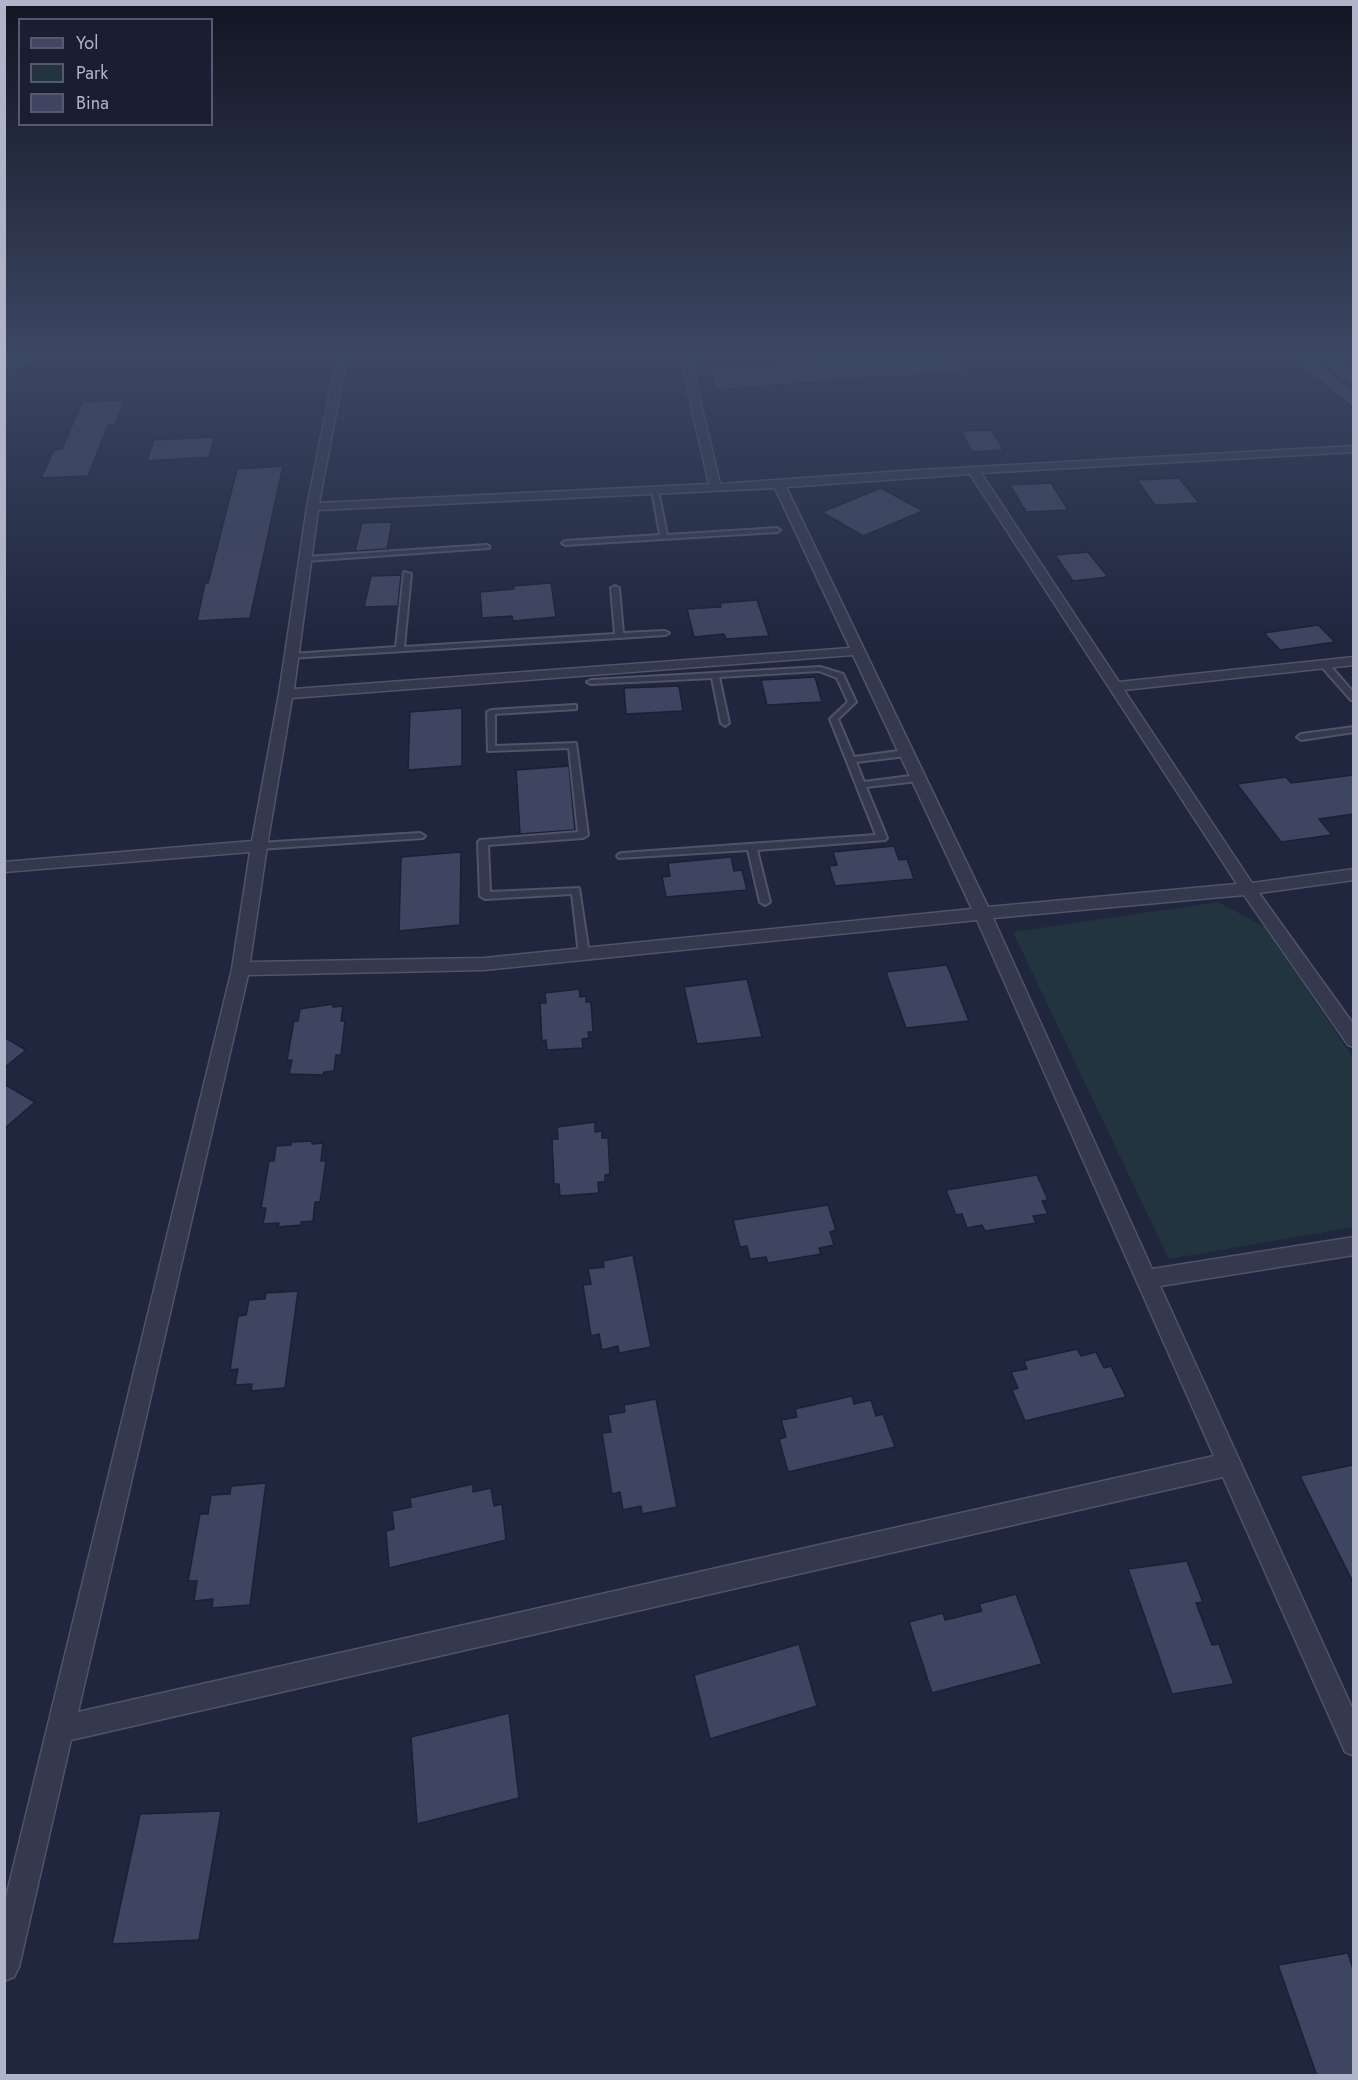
<!DOCTYPE html>
<style>
body{margin:0}
#map{position:relative;width:1358px;height:2080px;overflow:hidden;background:#20263e;font-family:Jost,sans-serif}
canvas{display:block}
.frame{position:absolute;inset:0;border:6px solid #afb4c9;pointer-events:none}
.legend{position:absolute;left:18px;top:18px;width:195px;height:108px;box-sizing:border-box;background:#191e32;border:2px solid #555a6e;margin:0;padding:8px 10px;list-style:none;font-size:18px;color:#afb4c9}
.legend li{display:flex;align-items:center;gap:12px;height:30px}
.legend b{width:30px;border:2px solid #555a6e}
</style>
<div id="map">
<canvas width="1358" height="2080"></canvas>
<div class="frame"></div>
<ul class="legend">
<li><b style="height:8px;background:#424661"></b>Yol</li>
<li><b style="height:16px;background:#22353f"></b>Park</li>
<li><b style="height:16px;background:#3e4560"></b>Bina</li>
</ul>
</div>
<script>
const c = document.querySelector('canvas').getContext('2d');
c.lineJoin = 'round';
function fill(path, color) { c.fillStyle = color; c.fill(path, 'evenodd'); }
function strokePath(path, color, width, dash) { c.strokeStyle = color; c.lineWidth = width; c.lineCap = dash ? 'butt' : 'round'; c.setLineDash(dash || []); c.stroke(path); }
fill(new Path2D(`
 M1218 902 1265 927 1353 1058V1227L1169 1259 1013 932Z`), '#22353f');
const building = new Path2D(`
 M843 356H954L965 373 827 379 828 381 717 390 709 368 845 359Z
 M125 400 115 425H108L88 476 41 478 54 450 62 449 82 402Z
 M991 430 1004 450 973 452 961 431Z
 M214 437 209 457 147 461 154 440Z
 M283 466 250 618 197 621 205 583H208L237 469Z
 M1179 478 1199 503 1155 505 1137 480Z
 M1051 483 1068 510 1026 512 1010 485Z
 M881 488 923 511 863 536 822 512Z
 M392 522 387 549 355 551 362 523Z
 M1088 552 1108 577 1073 581 1055 555Z
 M401 575 398 606 364 607 371 576Z
 M551 583 556 617 513 621 512 616 482 618 480 592 514 589V586Z
 M757 600 769 636 726 639 724 634 694 637 687 609 721 607 720 603Z
 M1318 625 1335 642 1280 650 1264 633Z
 M815 677 822 702 767 705 761 680Z
 M679 686 683 711 626 714 624 688Z
 M462 708V766L408 770 410 712Z
 M569 766 575 830 520 834 516 770Z
 M1353 775V814L1319 819 1332 835 1281 842 1237 784 1286 777 1291 783Z
 M894 846 899 860 907 859 914 879 835 886 829 866 837 865 833 852Z
 M461 852 460 925 399 931 401 857Z
 M731 857 734 871 742 870 747 890 666 897 662 877 670 876 668 863Z
 M947 965 969 1021 906 1028 886 972Z
 M747 979 762 1037 697 1044 684 987Z
 M579 989 580 997 586 996V1002H591L593 1032H588L589 1038 582 1039 583 1048 547 1050 546 1040 542 1041 540 1003H546L545 993Z
 M333 1004V1007L343 1006 341 1021H345L341 1055H336L334 1071 324 1072 323 1075 289 1074 292 1060H287L294 1021H298L300 1009Z
 M4 1037 26 1050 4 1068Z
 M4 1084 35 1102 4 1129Z
 M595 1122V1132L602 1131V1138H608L610 1174 605 1175V1182H598L599 1193 560 1196 559 1184H554L552 1139H558L557 1127Z
 M312 1141V1144L323 1143 321 1161H326L320 1202H315L313 1221 301 1222V1225L278 1227 279 1223 263 1224 266 1208H261L269 1161H274L276 1146 291 1145V1142Z
 M1037 1175 1048 1200 1042 1201 1048 1214 1033 1216 1036 1223 985 1231 982 1225 967 1228 962 1214 956 1215 946 1190Z
 M828 1205 836 1230 830 1232 834 1245 819 1248 821 1254 768 1263 766 1257 750 1259 747 1246 740 1247 733 1220Z
 M633 1255 651 1347 619 1353 618 1346 602 1350 599 1334 591 1336 583 1285 591 1284 588 1269 604 1267 603 1261Z
 M298 1291 285 1388 251 1391 252 1384 235 1385 238 1369 230 1370 238 1316 246 1315 249 1300 265 1299 266 1293Z
 M1077 1349 1081 1356 1096 1352 1104 1368 1111 1366 1126 1397 1025 1421 1012 1390 1018 1388 1011 1372 1027 1369 1024 1361Z
 M852 1396 854 1404 871 1400 876 1416 883 1414 895 1447 788 1472 779 1439 786 1437 781 1420 797 1417 795 1409Z
 M656 1399 677 1507 642 1514 641 1506 623 1510 620 1492 612 1494 602 1433 611 1432 608 1415 625 1412 624 1405Z
 M1353 1465V1582L1300 1476Z
 M266 1483 250 1605 212 1608 213 1599 194 1601 197 1581H188L200 1514H208L211 1495 230 1494 231 1486Z
 M473 1484V1492L491 1488 494 1506 502 1504 506 1540 389 1568 386 1531 394 1529 392 1511 411 1507 410 1498Z
 M1187 1561 1203 1602 1196 1603 1212 1645 1219 1644 1234 1684 1172 1694 1128 1569Z
 M1016 1594 1042 1664 932 1693 909 1622 943 1613 945 1620 982 1611 979 1604Z
 M799 1644 817 1706 710 1739 694 1675Z
 M509 1713 519 1798 417 1824 411 1737Z
 M221 1811 199 1940 112 1944 140 1814Z
 M1348 1953 1353 1969V2076H1317L1278 1965Z`);
fill(building, '#3e4560');
strokePath(building, '#1b2034', 1.5);
const service = new Path2D(`
 M655 488 658 490 667 535 777 528 780 530 777 532 565 545 562 543 565 541 660 535 652 490Z
 M487 545 489 546V548L305 561 301 559 305 557Z
 M404 572 411 574 404 647 615 634 611 588 615 586 619 588 623 633 665 631 669 633 665 635 619 638 289 658 288 656 292 654 396 647Z
 M1321 662H1327L1354 693V700H1351L1321 666Z
 M820 667 843 674 856 702 838 719 854 757 906 750 910 753 906 756 856 762 864 782 918 775 922 778 918 781 866 787 887 838 885 840 757 850 770 902 765 905 760 902 748 850 619 858 617 856 619 854 622 853 876 835 830 719 848 702 837 678 819 671 719 677 729 723 725 726 721 723 712 678 591 684 587 682 591 680Z
 M573 705H576V709L495 714V746L576 743 588 835 583 838 488 845 490 892 579 888 589 954 584 958 579 954 572 894 485 899 480 896 478 842 480 840 578 832 569 748 488 751 487 712 491 710Z
 M1354 727V732L1301 740 1297 737 1301 734Z
 M420 833 425 836 423 838 259 849 254 846 259 843Z`);
const minor = new Path2D(`
 M337 356H347L319 503 709 484 680 356H690L720 484 903 471 1354 446V452L981 473 1119 682 1354 657V665L1124 690 1252 883 1354 869V880L1259 893 1354 1025V1047L1348 1045 1244 895 993 918 1152 1269 1354 1237V1255L1160 1286 1354 1712V1756L1345 1752 1223 1477 71 1740 19 1967 14 1977 4 1981V1905L232 969 250 852 4 872V862L252 841 279 694 307 507ZM970 474 1237 884 988 907 786 487ZM775 488 850 648 294 689 318 510ZM853 655 972 909 484 958 250 962 267 846 292 698ZM977 920 1214 1456 78 1712 248 975 484 970Z`);
const secondary = new Path2D(`
 M33 356H48L4 369V363Z
 M1294 356H1304L1354 396V405Z
 M1318 356H1329L1354 376V384Z`);
const trunk = new Path2D(`
 M4 356H14L4 361Z`);
strokePath(service, '#4f5468', 4);
strokePath(minor, '#4f5468', 3);
strokePath(secondary, '#4f5468', 3);
strokePath(trunk, '#3c4155', 3);
fill(service, '#34394e');
fill(minor, '#34394e');
fill(secondary, '#424661');
fill(trunk, '#63625f');
const sky = c.createLinearGradient(0, 0, 0, 647);
sky.addColorStop(0, '#121522');
sky.addColorStop(0.55, '#3c4763');
sky.addColorStop(1, '#3c476300');
c.fillStyle = sky;
c.fillRect(0, 0, 1358, 647);
</script>
